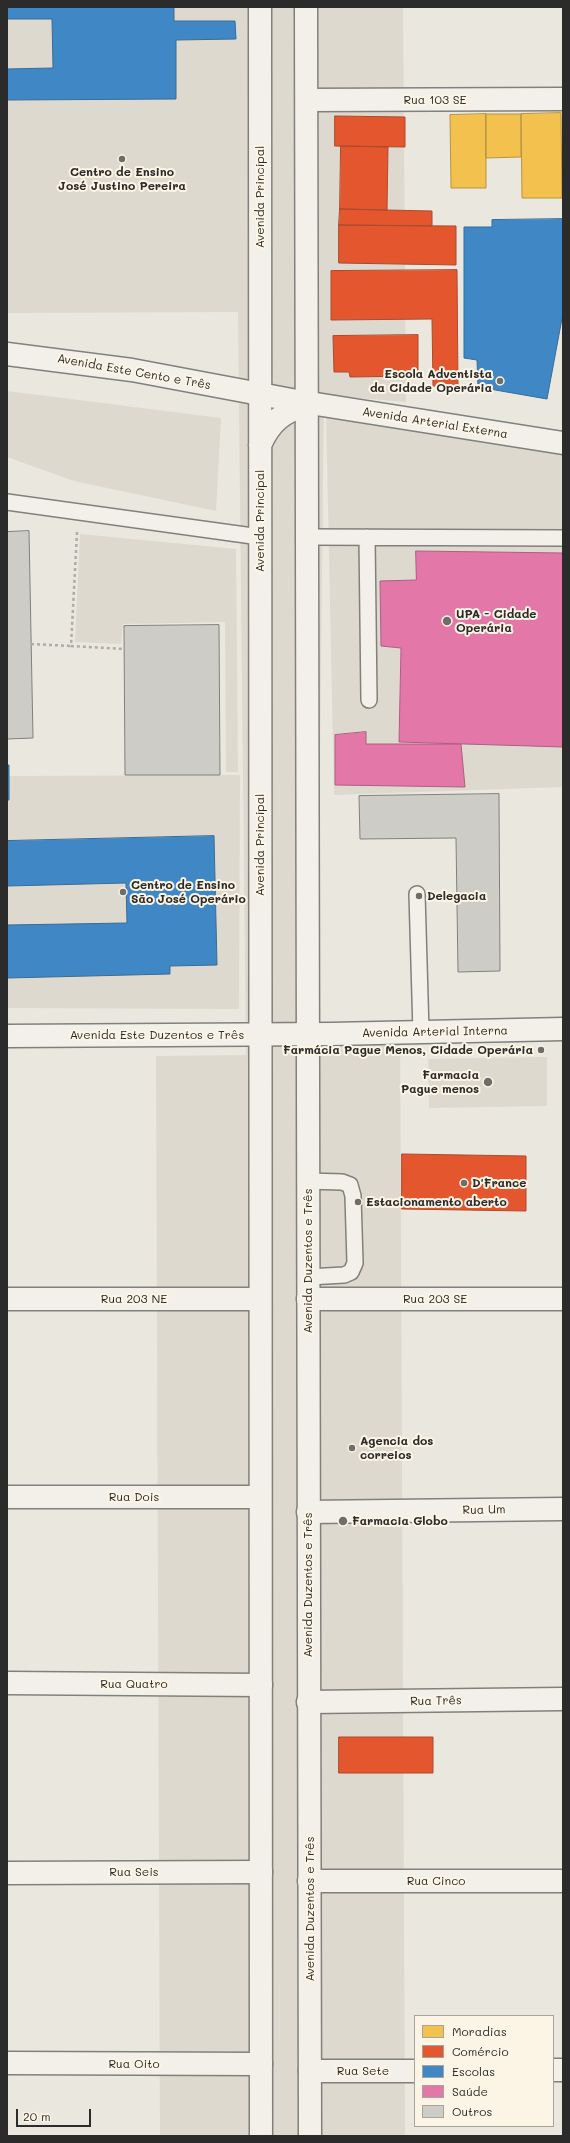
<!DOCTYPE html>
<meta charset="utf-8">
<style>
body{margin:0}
#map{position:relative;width:570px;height:2143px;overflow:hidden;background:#eae7df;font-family:Mali,sans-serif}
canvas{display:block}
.frame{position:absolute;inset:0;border:8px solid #2b2b2b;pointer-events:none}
.legend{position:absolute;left:414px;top:2015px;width:140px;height:112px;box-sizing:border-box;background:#fcf5e5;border:1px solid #a8a49b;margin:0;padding:5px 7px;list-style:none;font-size:12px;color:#2b2b2b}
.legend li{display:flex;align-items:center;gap:8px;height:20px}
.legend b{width:20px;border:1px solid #a8a49b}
.scale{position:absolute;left:16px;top:2109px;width:75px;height:18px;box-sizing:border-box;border:2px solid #2b2b2b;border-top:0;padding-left:5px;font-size:12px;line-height:14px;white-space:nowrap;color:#2b2b2b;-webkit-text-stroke:3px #fcf5e5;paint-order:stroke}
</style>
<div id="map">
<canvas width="570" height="2143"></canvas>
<div class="frame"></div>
<ul class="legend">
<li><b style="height:11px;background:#f2c14e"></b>Moradias</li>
<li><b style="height:11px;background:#e4572e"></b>Comércio</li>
<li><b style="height:11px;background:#3f88c5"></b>Escolas</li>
<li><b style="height:11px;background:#e377a8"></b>Saúde</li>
<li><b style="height:11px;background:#ceccc6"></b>Outros</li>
</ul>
<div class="scale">20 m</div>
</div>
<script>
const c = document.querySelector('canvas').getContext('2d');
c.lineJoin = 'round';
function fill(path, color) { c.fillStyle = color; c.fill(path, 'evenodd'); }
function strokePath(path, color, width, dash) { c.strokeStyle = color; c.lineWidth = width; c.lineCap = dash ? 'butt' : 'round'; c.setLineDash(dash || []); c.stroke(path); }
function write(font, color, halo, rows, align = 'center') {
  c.font = font + ' Mali,sans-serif'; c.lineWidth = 4; c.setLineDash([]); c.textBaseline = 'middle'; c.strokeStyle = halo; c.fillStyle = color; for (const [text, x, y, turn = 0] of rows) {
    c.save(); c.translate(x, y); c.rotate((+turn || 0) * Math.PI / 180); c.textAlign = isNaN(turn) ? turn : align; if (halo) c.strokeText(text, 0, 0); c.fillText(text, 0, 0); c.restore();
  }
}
fill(new Path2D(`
 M7 7H403L406 402 324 395 317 1023 400 1024 405 2136H160L156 1056 246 1055 238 312 7 313Z
 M7 391 221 418 216 511 74 481 7 457Z
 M326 410 563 455V787L334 795Z
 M80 534 236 549 238 772H226L225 622 123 624 121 644 75 642Z
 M240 775 239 1009 7 1008V776Z
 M547 1057V1106L429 1108 428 1059Z`), '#ddd9ce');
const homes = new Path2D(`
 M561 113 562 198H522L521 114Z
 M486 114H521V157L486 158Z
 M486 114V188H451L450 115Z`);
fill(homes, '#f2c14e');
strokePath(homes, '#b69444', 1);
const shops = new Path2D(`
 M335 116 405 117V147L335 146Z
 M341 146 388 147 387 210 340 209Z
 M340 209 432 211V226L339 225Z
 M339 225 456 226V265L339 263Z
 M457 270 458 386H433L432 319 331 320V271Z
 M418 335V376L350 377 349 372H334L333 336Z
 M402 1154 526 1156V1211L402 1209Z
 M339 1737H433V1773H339Z`);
fill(shops, '#e4572e');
strokePath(shops, '#ac4a2d', 1);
const schools = new Path2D(`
 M7 7H174V21H235L236 39 176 40V99L7 100V69L53 68 52 19H7Z
 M563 219V313L547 399 478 387 477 360 464 358V227H492V220Z
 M7 765H9V800H7Z
 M214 836 217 965 170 966V974L7 978V925L127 923 126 883 7 886V841Z`);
fill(schools, '#3f88c5');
strokePath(schools, '#396c97', 1);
const health = new Path2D(`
 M416 551 563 553V747L399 742 401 648 381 646 380 581 416 580Z
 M366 732V744H461L465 787 335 785V735Z`);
fill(health, '#e377a8');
strokePath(health, '#ac6082', 1);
const building = new Path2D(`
 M29 531 33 738 7 739V532Z
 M219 625 220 775H125L124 626Z
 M499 794 500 971 458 972 456 838 360 839 359 796Z`);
fill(building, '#ceccc6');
strokePath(building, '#81807c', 1);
const service = new Path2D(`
 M7 502 260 537
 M308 537 563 538
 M367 537 369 700
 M417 894 421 1032
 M307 1181 342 1182 350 1185 353 1196 355 1263 351 1272 344 1275 308 1277`);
const minor = new Path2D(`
 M307 100 563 99
 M7 1299H260
 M308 1299H563
 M7 1497H260
 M308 1512 563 1509
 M7 1683 261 1685
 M308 1702 563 1699
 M7 1873 261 1872
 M309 1881H563
 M7 2063 261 2064
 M553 2070H563
 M310 2071H415`);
const secondary = new Path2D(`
 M7 354 132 370 297 401 563 443
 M7 1036 331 1034 563 1029`);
const primary = new Path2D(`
 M260 7 261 2136
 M306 7 310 2136
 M260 445C271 420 283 413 308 403`);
strokePath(service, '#81807c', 18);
strokePath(minor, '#81807c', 25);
strokePath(secondary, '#81807c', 25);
strokePath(primary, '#81807c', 25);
strokePath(new Path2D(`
 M77 532 71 646 125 649
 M31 644 71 646`), '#aeaca9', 2.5, [3, 3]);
strokePath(service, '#f3f0ea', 15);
strokePath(minor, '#f3f0ea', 22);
strokePath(secondary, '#f3f0ea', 22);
strokePath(primary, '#f3f0ea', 22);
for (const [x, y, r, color] of [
 [122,159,4,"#6e6d6a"],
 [500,381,4,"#6e6d6a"],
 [447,621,5,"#6e6d6a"],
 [123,892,4,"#6e6d6a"],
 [419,896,4,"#6e6d6a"],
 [541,1050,4,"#6e6d6a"],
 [488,1082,5,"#6e6d6a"],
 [464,1183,4,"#6e6d6a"],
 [358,1202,4,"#6e6d6a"],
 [352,1448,4,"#6e6d6a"],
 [343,1521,5,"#6e6d6a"]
]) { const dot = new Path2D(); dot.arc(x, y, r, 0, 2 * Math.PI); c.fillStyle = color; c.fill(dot); strokePath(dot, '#fcf5e5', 1.5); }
write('12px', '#2b2b2b', '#fcf5e5', [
 ["Rua 103 SE",435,100],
 ["Avenida Principal",260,197,-90],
 ["Avenida Este Cento e Três",134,372,10],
 ["Avenida Arterial Externa",435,423,9],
 ["Avenida Principal",260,521,-90],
 ["Avenida Principal",260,845,-90],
 ["Avenida Arterial Interna",435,1032,-1],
 ["Avenida Este Duzentos e Três",157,1035],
 ["Avenida Duzentos e Três",308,1261,-90],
 ["Rua 203 NE",134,1299],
 ["Rua 203 SE",435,1299],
 ["Rua Dois",134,1497],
 ["Rua Um",484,1510,-1],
 ["Avenida Duzentos e Três",308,1585,-90],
 ["Rua Quatro",134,1684],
 ["Rua Três",436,1701,-1],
 ["Rua Seis",134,1872],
 ["Rua Cinco",436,1881],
 ["Avenida Duzentos e Três",310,1909,-90],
 ["Rua Oito",134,2064],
 ["Rua Sete",363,2071]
]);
write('bold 12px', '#2b2b2b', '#fcf5e5', [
 ["Centro de Ensino",122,172,"center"],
 ["José Justino Pereira",122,186,"center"],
 ["Escola Adventista",492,374,"right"],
 ["da Cidade Operária",492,388,"right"],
 ["UPA - Cidade",456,614],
 ["Operária",456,628],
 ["Centro de Ensino",131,885],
 ["São José Operário",131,899],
 ["Delegacia",427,896],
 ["Farmácia Pague Menos, Cidade Operária",533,1050,"right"],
 ["Farmacia",479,1075,"right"],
 ["Pague menos",479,1089,"right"],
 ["D'France",472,1183],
 ["Estacionamento aberto",366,1202],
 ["Agencia dos",360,1441],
 ["correios",360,1455],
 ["Farmacia Globo",352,1521]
], 'left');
</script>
